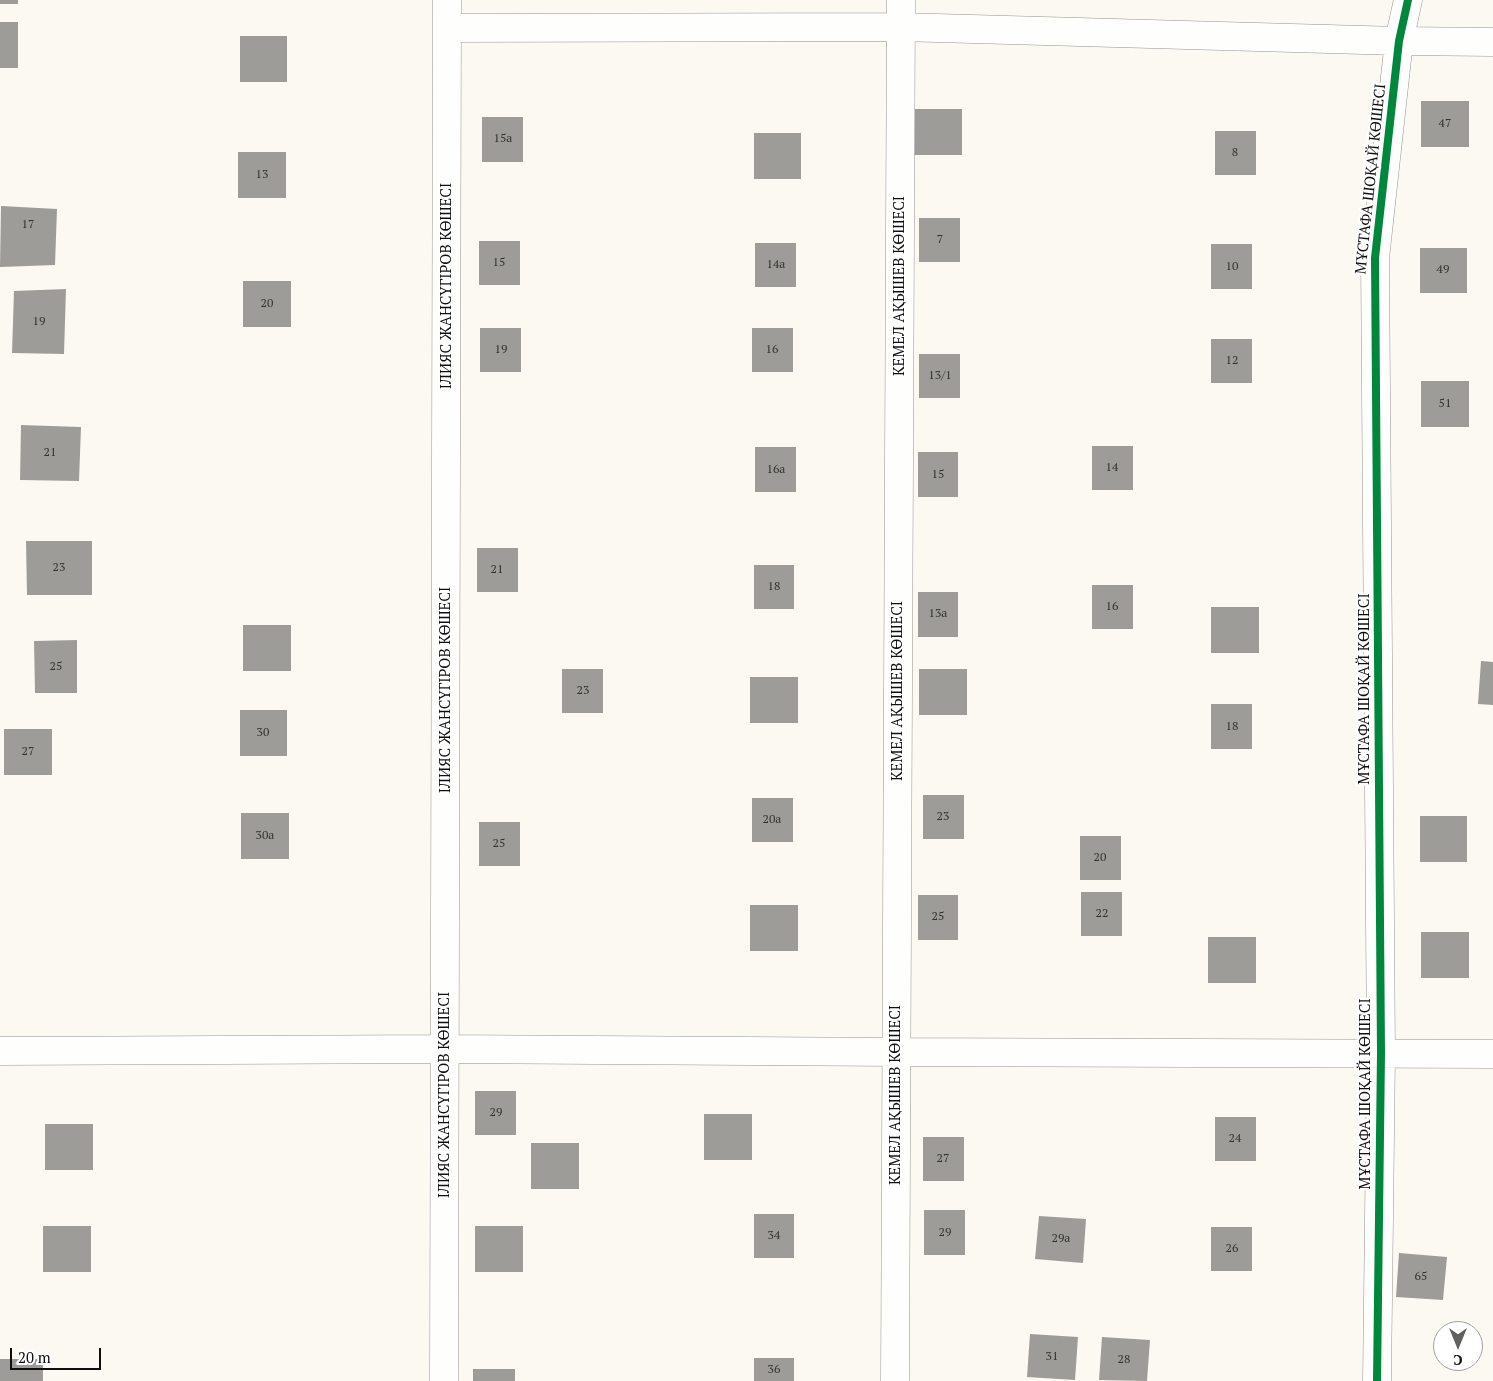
<!DOCTYPE html>
<meta charset="utf-8">
<style>
body{margin:0}
#map{position:relative;width:1493px;height:1381px;overflow:hidden;background:#fbf9f2;font-family:"PT Serif",serif}
canvas{display:block}
.north{position:absolute;left:1433px;top:1321px;width:50px;height:50px;box-sizing:border-box;background:#fff;border:1px solid #9f9f9f;border-radius:50%;rotate:180deg;font-size:14px;font-weight:700;line-height:20px;text-align:center;color:#0e0e0e}
.north::after{content:'';display:block;margin:auto;width:18px;height:22px;background:#61605e;clip-path:polygon(50% 0,100% 100%,50% 72%,0 100%)}
.scale{position:absolute;left:10px;top:1348px;width:91px;height:22px;box-sizing:border-box;border:2px solid #0e0e0e;border-top:0;padding-left:6px;font-size:15px;line-height:18px;white-space:nowrap;color:#0e0e0e;-webkit-text-stroke:4px #fff;paint-order:stroke}
</style>
<div id="map">
<canvas width="1493" height="1381"></canvas>
<div class="north">С</div>
<div class="scale">20 m</div>
</div>
<script>
const c = document.querySelector('canvas').getContext('2d');
c.lineJoin = 'round';
function fill(path, color) { c.fillStyle = color; c.fill(path, 'evenodd'); }
function strokePath(path, color, width, dash) { c.strokeStyle = color; c.lineWidth = width; c.lineCap = dash ? 'butt' : 'round'; c.setLineDash(dash || []); c.stroke(path); }
function write(font, color, halo, rows, align = 'center') {
  c.font = font + ' "PT Serif",serif'; c.lineWidth = 5; c.setLineDash([]); c.textBaseline = 'middle'; c.strokeStyle = halo; c.fillStyle = color; for (const [text, x, y, turn = 0] of rows) {
    c.save(); c.translate(x, y); c.rotate((+turn || 0) * Math.PI / 180); c.textAlign = isNaN(turn) ? turn : align; if (halo) c.strokeText(text, 0, 0); c.fillText(text, 0, 0); c.restore();
  }
}
fill(new Path2D(`
 M0 0H18V4H0Z
 M0 22H18V68H0Z
 M240 36H287V82H240Z
 M1421 101H1469V147H1421Z
 M914 109H962V155H914Z
 M482 117H523V162H482Z
 M1215 131H1256V175H1215Z
 M754 133H801V179H754Z
 M238 152H286V198H238Z
 M1 206 57 209 55 265 0 267Z
 M919 218H960V262H919Z
 M479 241H520V285H479Z
 M755 243H796V287H755Z
 M1211 244H1252V289H1211Z
 M1420 248H1467V293H1420Z
 M243 281H291V327H243Z
 M66 289 64 354 12 353 14 291Z
 M480 328H521V372H480Z
 M752 328H793V372H752Z
 M1211 339H1252V383H1211Z
 M919 354H960V398H919Z
 M1421 381H1469V427H1421Z
 M21 425 81 427 79 481 20 480Z
 M1092 446H1133V490H1092Z
 M755 447H796V492H755Z
 M918 452H958V497H918Z
 M26 541H92V595H27Z
 M477 548H518V592H477Z
 M754 565H794V609H754Z
 M1092 585H1133V629H1092Z
 M918 592H958V637H918Z
 M1211 607H1259V653H1211Z
 M243 625H291V671H243Z
 M77 640V693H35L34 641Z
 M1481 661 1493 662V705L1478 704Z
 M562 669H603V713H562Z
 M919 669H967V715H919Z
 M750 677H798V723H750Z
 M1211 704H1252V749H1211Z
 M240 710H287V756H240Z
 M4 729H52V775H4Z
 M923 795H964V839H923Z
 M752 798H793V842H752Z
 M241 813H289V859H241Z
 M1420 816H1467V862H1420Z
 M479 822H520V866H479Z
 M1080 836H1121V880H1080Z
 M1081 892H1122V936H1081Z
 M918 895H958V940H918Z
 M750 905H798V951H750Z
 M1421 932H1469V978H1421Z
 M1208 937H1256V983H1208Z
 M475 1091H516V1135H475Z
 M704 1114H752V1160H704Z
 M1215 1117H1256V1161H1215Z
 M45 1124H93V1170H45Z
 M923 1137H964V1181H923Z
 M531 1143H579V1189H531Z
 M924 1210H965V1255H924Z
 M754 1214H794V1258H754Z
 M1039 1216 1086 1219 1083 1263 1035 1259Z
 M43 1226H91V1272H43Z
 M475 1226H523V1272H475Z
 M1211 1227H1252V1271H1211Z
 M1399 1253 1447 1257 1443 1300 1396 1297Z
 M1030 1334 1078 1337 1075 1380 1027 1377Z
 M1102 1337 1150 1340 1147 1381 1099 1380Z
 M754 1358H794V1381H754Z
 M0 1359H43V1381H0Z
 M473 1369H515V1381H473Z`), '#9e9c98');
const minor = new Path2D(`
 M447 28 901 27 1399 41 1493 42
 M0 1051 445 1049 897 1052 1493 1054
 M444 1381 447 0
 M895 1381 901 0
 M1377 1381 1381 1053 1375 258 1399 41 1408 0`);
strokePath(minor, '#959491', 29);
strokePath(minor, '#fefefd', 28);
strokePath(new Path2D(`
 M1377 1381 1381 1053 1375 258 1399 41 1408 0`), '#00873e', 8);
write('12px', '#323230', null, [
 ["47",1445,124],
 ["15а",503,139],
 ["8",1235,153],
 ["13",262,175],
 ["17",28,225],
 ["7",940,240],
 ["15",499,263],
 ["14а",776,265],
 ["10",1232,267],
 ["49",1443,270],
 ["20",267,304],
 ["19",39,322],
 ["19",501,350],
 ["16",772,350],
 ["12",1232,361],
 ["13/1",940,376],
 ["51",1445,404],
 ["21",50,453],
 ["14",1112,468],
 ["16а",776,470],
 ["15",938,475],
 ["23",59,568],
 ["21",497,570],
 ["18",774,587],
 ["16",1112,607],
 ["13а",938,614],
 ["25",56,667],
 ["23",583,691],
 ["18",1232,727],
 ["30",263,733],
 ["27",28,752],
 ["23",943,817],
 ["20а",772,820],
 ["30а",265,836],
 ["25",499,844],
 ["20",1100,858],
 ["22",1102,914],
 ["25",938,917],
 ["29",496,1113],
 ["24",1235,1139],
 ["27",943,1159],
 ["29",945,1233],
 ["34",774,1236],
 ["29а",1061,1239],
 ["26",1232,1249],
 ["65",1421,1277],
 ["31",1052,1357],
 ["28",1124,1360],
 ["36",774,1370]
]);
write('15px', '#0e0e0e', '#fff', [
 ["МҰСТАФА ШОҚАЙ КӨШЕСІ",1371,179,-84],
 ["ІЛИЯС ЖАНСҮГІРОВ КӨШЕСІ",447,286,-90],
 ["КЕМЕЛ АҚЫШЕВ КӨШЕСІ",900,286,-90],
 ["МҰСТАФА ШОҚАЙ КӨШЕСІ",1365,689,-90],
 ["ІЛИЯС ЖАНСҮГІРОВ КӨШЕСІ",446,690,-90],
 ["КЕМЕЛ АҚЫШЕВ КӨШЕСІ",898,691,-90],
 ["МҰСТАФА ШОҚАЙ КӨШЕСІ",1366,1094,-90],
 ["ІЛИЯС ЖАНСҮГІРОВ КӨШЕСІ",445,1095,-90],
 ["КЕМЕЛ АҚЫШЕВ КӨШЕСІ",896,1095,-90]
]);
</script>
